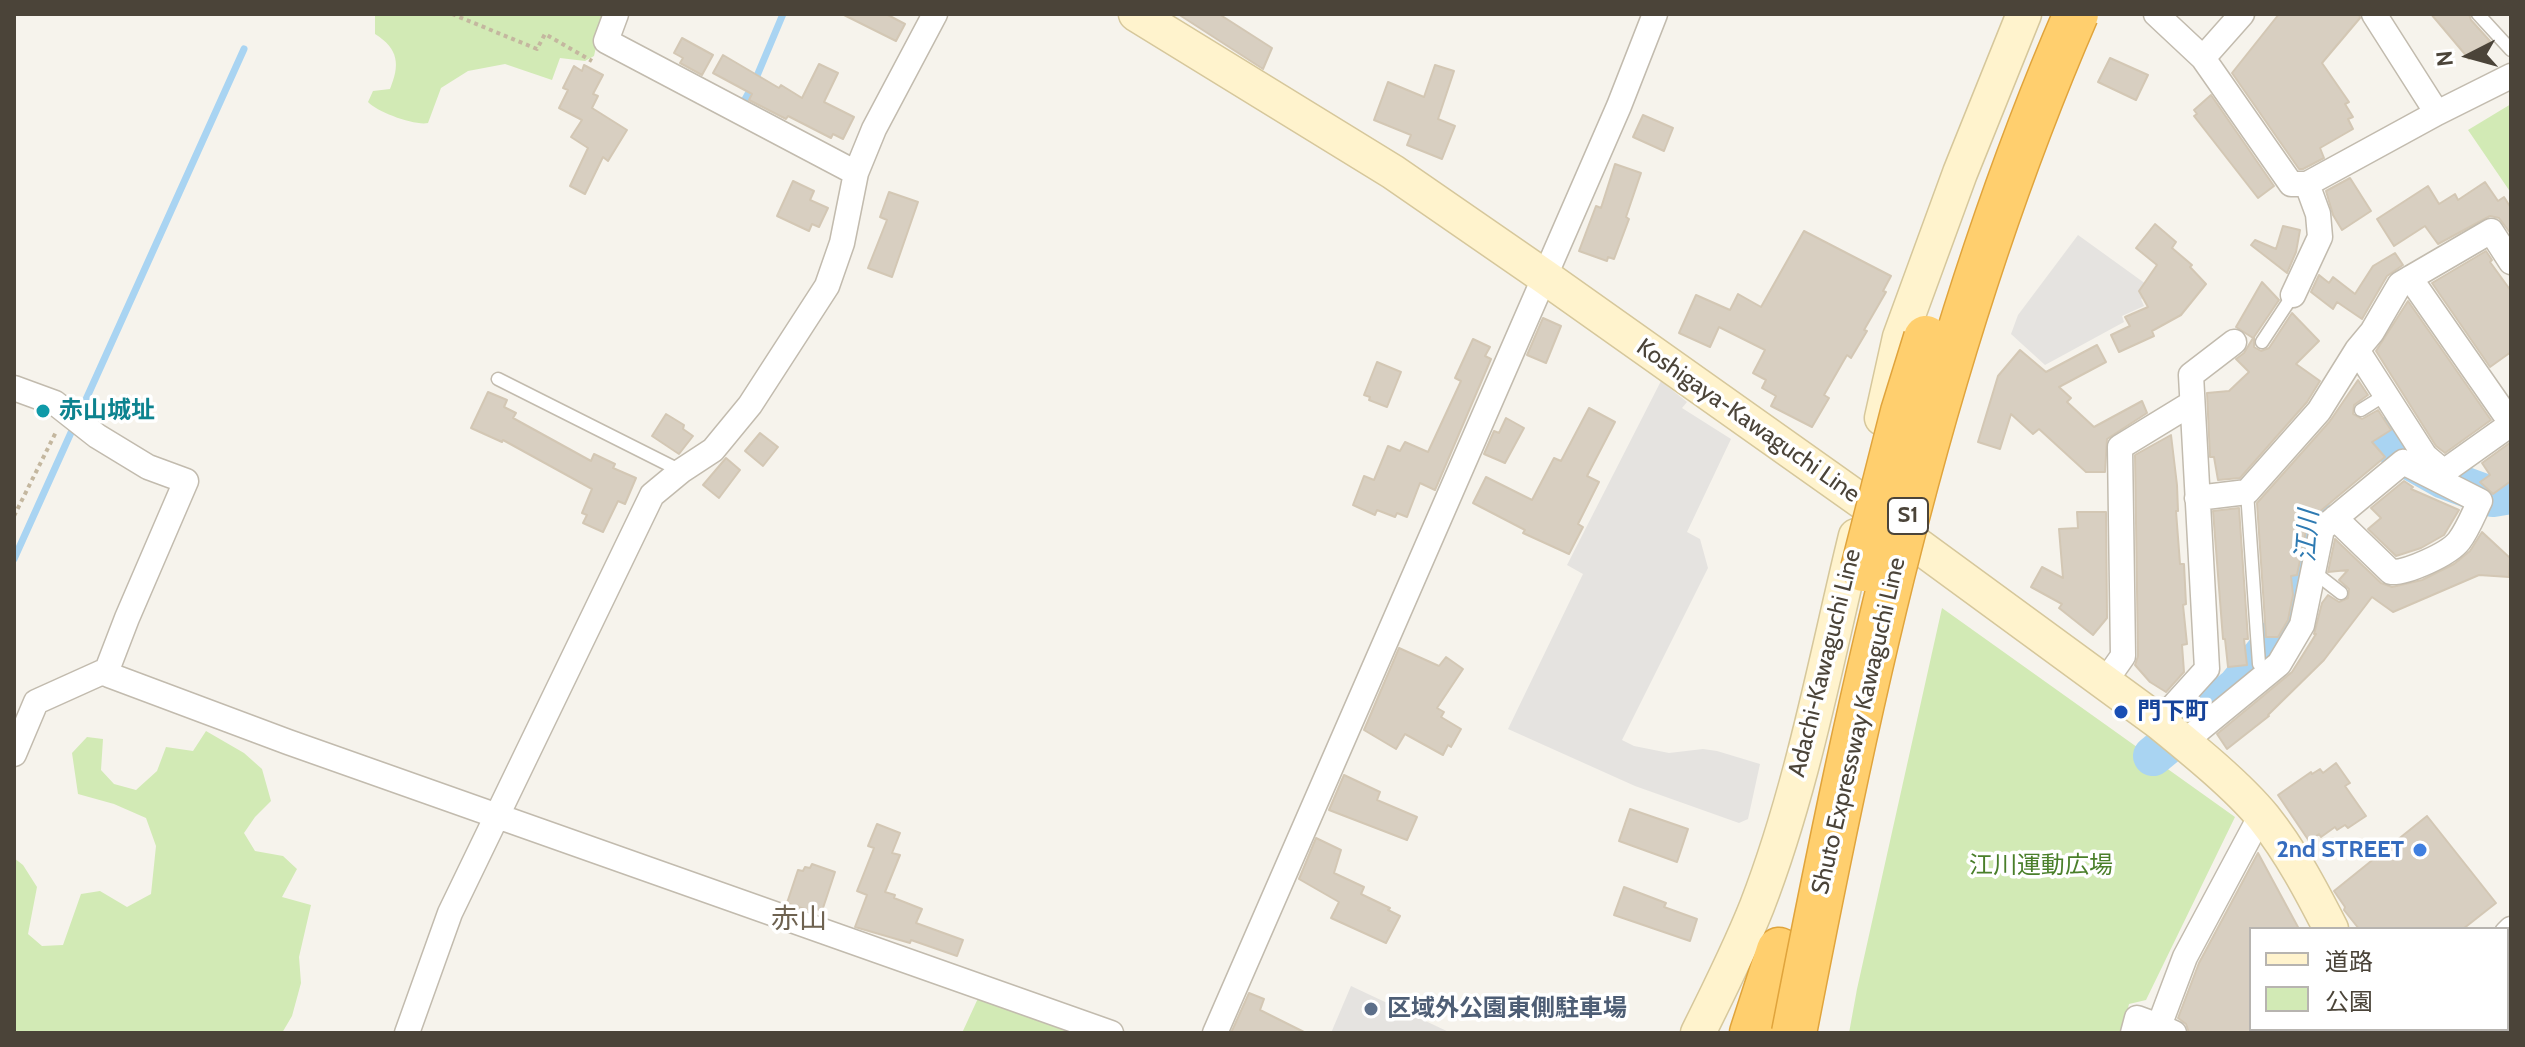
<!DOCTYPE html>
<meta charset="utf-8">
<style>
body{margin:0}
#map{position:relative;width:2525px;height:1047px;overflow:hidden;background:#f6f3ec;font-family:Cabin,"Noto Sans JP",sans-serif}
canvas{display:block}
.frame{position:absolute;inset:0;border:16px solid #4b4439;pointer-events:none}
.legend{position:absolute;left:2249px;top:927px;width:260px;height:104px;box-sizing:border-box;background:#fff;border:2px solid #b7b4b0;margin:0;padding:10px 14px;list-style:none;font-size:24px;color:#4b4439}
.legend li{display:flex;align-items:center;gap:16px;height:40px}
.legend b{width:40px;border:2px solid #b7b4b0}
.north{position:absolute;left:2429px;top:16px;width:80px;height:80px;-webkit-text-stroke:6px #fff;paint-order:stroke;rotate:264deg;font-size:22px;font-weight:700;line-height:32px;text-align:center;color:#4b4439}
.north::after{content:'';display:block;margin:auto;width:28px;height:36px;background:#4b4439;clip-path:polygon(50% 0,100% 100%,50% 72%,0 100%)}
</style>
<div id="map">
<canvas width="2525" height="1047"></canvas>
<div class="frame"></div>
<ul class="legend">
<li><b style="height:10px;background:#fff3cd"></b>道路</li>
<li><b style="height:22px;background:#d2eab5"></b>公園</li>
</ul>
<div class="north">N</div>
</div>
<script>
const c = document.querySelector('canvas').getContext('2d');
c.lineJoin = 'round';
function fill(path, color) { c.fillStyle = color; c.fill(path, 'evenodd'); }
function strokePath(path, color, width, dash) { c.strokeStyle = color; c.lineWidth = width; c.lineCap = dash ? 'butt' : 'round'; c.setLineDash(dash || []); c.stroke(path); }
function write(font, color, halo, rows, align = 'center') {
  c.font = font + ' Cabin,"Noto Sans JP",sans-serif'; c.lineWidth = 7; c.setLineDash([]); c.textBaseline = 'middle'; c.strokeStyle = halo; c.fillStyle = color; for (const [text, x, y, turn = 0] of rows) {
    c.save(); c.translate(x, y); c.rotate((+turn || 0) * Math.PI / 180); c.textAlign = isNaN(turn) ? turn : align; if (halo) c.strokeText(text, 0, 0); c.fillText(text, 0, 0); c.restore();
  }
}
fill(new Path2D(`
 M375 14H617L600 29 594 56 585 61 560 58 552 80 505 64 468 71 441 88 428 123C415 126 377 112 368 102L373 91 390 89C400 65 399 49 375 34Z
 M2511 104V193L2468 130Z
 M1942 608 2235 817 2146 1000 2129 1004 2122 1033H1849L1857 989Z
 M206 731 244 753 262 769 271 801 255 817 244 833 255 851 283 856 297 869 282 897 311 905 299 957 301 983 292 1016 282 1033H14V858L23 865 37 887 28 934 42 946 63 945 81 894 100 891 127 907 151 894 156 846 146 818 114 804 78 794 72 753 87 737 103 739 101 770 114 784 136 790 157 771 166 747 193 751Z
 M980 994 1088 1033H962Z`), '#d2eab5');
fill(new Path2D(`
 M2078 235 2157 292 2141 299 2144 306 2122 316 2124 322 2045 365 2011 334 2018 315Z
 M1661 381 1687 402 1682 408 1731 439 1687 532 1700 539 1708 568 1622 740 1634 746 1669 753 1703 749 1717 751 1760 764 1748 819 1739 823 1635 786 1508 729 1583 574 1567 565Z
 M1351 986 1451 1033H1331Z`), '#e5e3e0');
strokePath(new Path2D(`
 M743 103 754 83 783 14
 M14 559 244 49`), '#a9d4f2', 7);
strokePath(new Path2D(`
 M2153 756 2237 687 2291 621 2307 567 2310 493 2338 462 2381 437 2390 442 2405 457 2444 479 2493 497 2511 494`), '#a9d4f2', 40);
const building = new Path2D(`
 M842 14H886L905 24 896 41Z
 M1178 14H1219L1272 48 1263 69Z
 M2279 14H2359L2360 18 2322 63 2349 102 2345 104 2353 117 2348 119 2353 129 2320 148 2324 158 2303 169H2299L2232 73Z
 M2431 14H2469L2471 20 2490 41 2469 59Z
 M682 38 713 55 702 75 680 63 683 58 674 53Z
 M723 55 779 88 781 85 802 98 819 64 838 73 824 102 854 117 843 139 833 134 831 138 788 116 786 119 749 100 752 94 713 73Z
 M2110 58 2148 75 2136 100 2098 82Z
 M584 65 603 75 593 94 598 96 592 108 627 130 608 161 603 157 585 194 570 186 588 148 571 137 582 120 559 108 568 90 563 88 574 66 582 71Z
 M1435 65 1454 71 1438 119 1455 126 1442 159 1407 145 1411 135 1374 120 1388 82 1424 97Z
 M2211 95 2274 186 2258 198 2194 116 2197 114 2194 110Z
 M1643 115 1673 128 1664 151 1633 137Z
 M1615 164 1641 173 1626 217 1629 219 1614 259 1608 257 1607 261 1579 251 1596 206 1601 208Z
 M2350 178 2371 211 2342 230 2333 215 2326 191Z
 M793 181 814 191 810 200 828 208 819 227 812 224 809 231 777 216Z
 M2485 182 2498 201 2504 197 2511 208V234L2499 218 2490 216 2438 244 2425 226 2394 246 2377 219 2428 186 2439 204 2455 194 2458 200Z
 M889 192 918 202 892 277 868 268 887 220 880 217Z
 M2155 224 2176 242 2172 248 2192 265 2190 267 2206 284 2181 315 2152 331 2154 336 2119 352 2111 335 2130 326 2125 317 2148 307 2139 291 2157 265 2136 248Z
 M2283 226 2300 230 2296 252 2287 273 2251 245 2255 240 2276 249Z
 M1804 231 1891 276 1883 291 1886 292 1864 330 1867 331 1851 358 1847 355 1824 395 1829 398 1812 427 1771 406 1776 396 1762 388 1766 380 1753 373 1765 350 1719 327 1710 347 1679 333 1696 295 1730 310 1738 294 1761 307Z
 M2486 251 2492 260 2490 262 2511 291V352L2490 367 2432 283Z
 M2395 253 2403 265 2387 276 2362 319 2337 302 2333 309 2311 292 2319 275 2329 283 2333 277 2355 294 2373 266Z
 M2262 282 2279 300 2254 337V347L2261 351 2269 348 2292 313 2319 341 2296 364 2320 381 2307 402 2240 478 2218 480 2214 457H2210L2207 393 2229 391 2249 372 2236 359 2244 353 2253 338 2236 327Z
 M2408 301 2491 420 2445 453 2436 446 2376 351Z
 M1543 318 1561 326 1546 363 1527 355Z
 M1473 339 1490 347 1485 356 1491 359 1435 490 1420 483 1407 517 1397 513 1395 517 1377 510 1375 515 1353 505 1364 476 1374 480 1388 446 1400 451 1405 442 1428 452 1461 381 1455 378Z
 M2097 345 2106 362 2059 387 2071 398 2067 402 2094 427 2142 401 2147 413 2107 439 2105 472H2086L2039 429 2033 434 2011 414 2000 449 1978 442 1998 376 2020 350 2046 372Z
 M1377 362 1401 372 1387 407 1369 400 1370 397 1364 395Z
 M2358 380 2368 395 2354 405 2353 414 2362 419 2378 410 2391 430 2372 442 2385 457 2312 518 2307 526 2297 575 2291 576 2293 595 2288 620 2278 637H2266L2257 503 2330 421Z
 M488 392 507 400 504 407 516 413 513 418 591 461 594 454 615 464 613 468 636 478 625 504 618 501 603 532 583 523 587 515 582 513 592 489 503 440 502 442 471 428Z
 M1589 408 1615 422 1587 476 1599 482 1578 524 1583 527 1569 554 1523 533 1525 530 1473 503 1486 477 1532 500 1554 458 1561 461Z
 M666 414 684 425 683 429 693 436 679 454 652 436Z
 M1506 418 1524 428 1505 463 1484 454 1494 431 1499 433Z
 M760 433 778 447 763 466 745 451Z
 M2171 435 2177 485 2178 511H2176L2180 564H2184L2186 604 2183 605 2187 644 2182 645 2184 672 2166 692 2150 682 2135 665 2138 656 2135 455Z
 M2511 442V481L2493 494 2480 482 2490 475 2482 463Z
 M726 458 740 470 719 498 703 485Z
 M2404 481 2413 487 2411 489 2459 510 2444 535 2421 548 2396 556 2368 529 2381 518 2371 508Z
 M2239 508 2248 639H2244L2247 665 2228 667 2225 639H2223L2213 511Z
 M2077 512H2106L2107 618 2093 635 2059 608 2062 604 2031 587 2042 567 2063 578 2059 529 2078 528Z
 M2482 532 2510 558 2509 577 2479 575 2393 612 2372 597 2324 660 2268 715 2269 716 2227 749 2217 734 2292 672 2316 634H2314L2322 603 2328 595 2339 602 2348 598 2349 589 2339 580 2348 570 2328 572 2335 539 2381 583 2392 587 2422 580 2454 564 2470 551Z
 M1399 648 1439 666 1446 657 1463 669 1437 708 1444 712 1441 717 1461 729 1451 747 1448 745 1443 755 1405 734 1396 749 1364 730Z
 M2336 763 2350 783 2345 786 2366 816 2348 828 2345 825 2337 830 2335 827 2321 837 2319 834 2309 841 2278 795 2311 772 2312 774 2320 769 2323 773Z
 M1344 775 1380 792 1377 800 1417 817 1407 840 1329 810Z
 M1630 809 1688 829 1677 862 1619 841Z
 M2427 816 2496 903 2463 929H2359L2344 910 2345 907 2334 891Z
 M877 824 900 833 892 853 900 855 885 892 895 895 894 898 922 909 916 923 963 940 957 956 911 940 910 943 855 927 867 895 857 891 874 848 868 846Z
 M1316 838 1341 850 1334 873 1364 887 1361 894 1390 908 1388 910 1400 916 1386 943 1331 918 1339 902 1299 879Z
 M2258 853 2299 929H2251V1033H2189L2186 1024 2178 1018 2199 963Z
 M812 864 835 872 822 911 811 907 810 911 787 903 798 870 803 871 805 867 810 868Z
 M1624 887 1666 903 1664 907 1697 919 1690 941 1614 915Z
 M1249 993 1264 999 1260 1010 1306 1033H1231Z`);
fill(building, '#d8cfc1');
strokePath(building, '#d3c7b4', 2);
const lane = new Path2D(`
 M2478 14 2511 50
 M2262 342 2293 295
 M498 379 681 471
 M2361 410 2385 395
 M2247 492 2259 664 2268 675
 M2314 572 2341 593`);
const street = new Path2D(`
 M616 14 606 41 856 173
 M2156 14 2203 58 2291 184H2307L2437 113
 M2374 14 2437 113 2511 76
 M2203 58 2242 14
 M2410 278 2511 423
 M2293 295 2320 237 2318 214 2307 184
 M2357 350 2425 456 2444 472
 M14 388 55 403 97 436 148 467 186 481 127 618 107 670 36 702 14 754
 M2435 478 2511 424
 M2197 498 2247 492 2319 411 2357 350 2372 332 2400 284 2491 231 2511 262
 M107 670 109 675 288 742 1111 1033
 M2104 683 2123 656 2120 447 2192 403
 M2159 722 2207 669 2191 375 2234 342
 M2184 742 2279 664 2302 625 2322 529 2403 462 2480 501C2474 513 2468 529 2459 541 2449 554 2407 573 2391 572L2335 518
 M2507 933 2511 929
 M407 1033 450 913 652 495 681 471 713 450 750 405 827 286 842 243 856 173 874 129 935 14
 M1215 1033 1619 106 1655 14
 M2133 1033 2137 1018 2159 1026
 M2174 1033 2159 1026 2185 957 2261 815`);
const secondary = new Path2D(`
 M1136 14 1393 172 1545 277 1864 503 1920 547 2159 722C2191 748 2238 786 2264 818 2291 852 2311 890 2331 929
 M1882 418 1900 337 1960 173 2024 14
 M2383 1029 2385 1033
 M1698 1033C1719 991 1740 949 1757 906 1803 787 1826 659 1856 536`);
const highway = new Path2D(`
 M1752 1033 1779 950`);
strokePath(lane, '#c2bbae', 15);
strokePath(street, '#c2bbae', 27);
strokePath(secondary, '#d6c79b', 37);
strokePath(highway, '#e0a43c', 47);
strokePath(new Path2D(`
 M452 14 537 49 545 34 592 61
 M14 516 56 432`), '#c4b79f', 4, [4, 4]);
strokePath(lane, '#fff', 12);
strokePath(street, '#fff', 24);
strokePath(secondary, '#fff3cd', 34);
strokePath(highway, '#ffcf6e', 44);
const highwayBridge = new Path2D(`
 M1863 569 1903 412 1926 338
 M1794 1033C1861 687 1935 339 2076 14`);
strokePath(highwayBridge, '#e0a43c', 47, []);
strokePath(highwayBridge, '#ffcf6e', 44);
for (const [x, y, r, color] of [
 [43,411,8,"#0f9aa8"],
 [2121,712,8,"#1a4fb4"],
 [2420,850,8,"#3f7fe0"],
 [1371,1009,8,"#5c6f8a"]
]) { const dot = new Path2D(); dot.arc(x, y, r, 0, 2 * Math.PI); c.fillStyle = color; c.fill(dot); strokePath(dot, '#fff', 3); }
for (const [x, y, w] of [
 [1908,516,40]
]) { const box = new Path2D(); box.roundRect(x - w / 2, y - 18, w, 36, 6); c.fillStyle = '#fff'; c.fill(box); strokePath(box, '#4b4439', 2); }
write('bold 22px', '#4b4439', null, [
 ["S1",1908,516]
]);
write('bold 24px', '#0d838f', '#fff', [
 ["赤山城址",59,411]
], 'left');
write('24px', '#4b4439', '#fff', [
 ["Koshigaya-Kawaguchi Line",1748,421,35],
 ["Adachi-Kawaguchi Line",1825,663,-76],
 ["Shuto Expressway Kawaguchi Line",1859,726,-77]
]);
write('bold 24px', '#164399', '#fff', [
 ["門下町",2137,712]
], 'left');
write('bold 24px', '#366cbe', '#fff', [
 ["2nd STREET",2404,850]
], 'right');
write('24px', '#4a7f2a', '#fff', [
 ["江川運動広場",2041,866]
]);
write('bold 24px', '#4e5e75', '#fff', [
 ["区域外公園東側駐車場",1387,1009]
], 'left');
write('italic 26px', '#2e7ab2', '#fff', [
 ["江川",2308,536,-86]
]);
write('28px', '#6e6250', '#fff', [
 ["赤山",799,920]
]);
</script>
